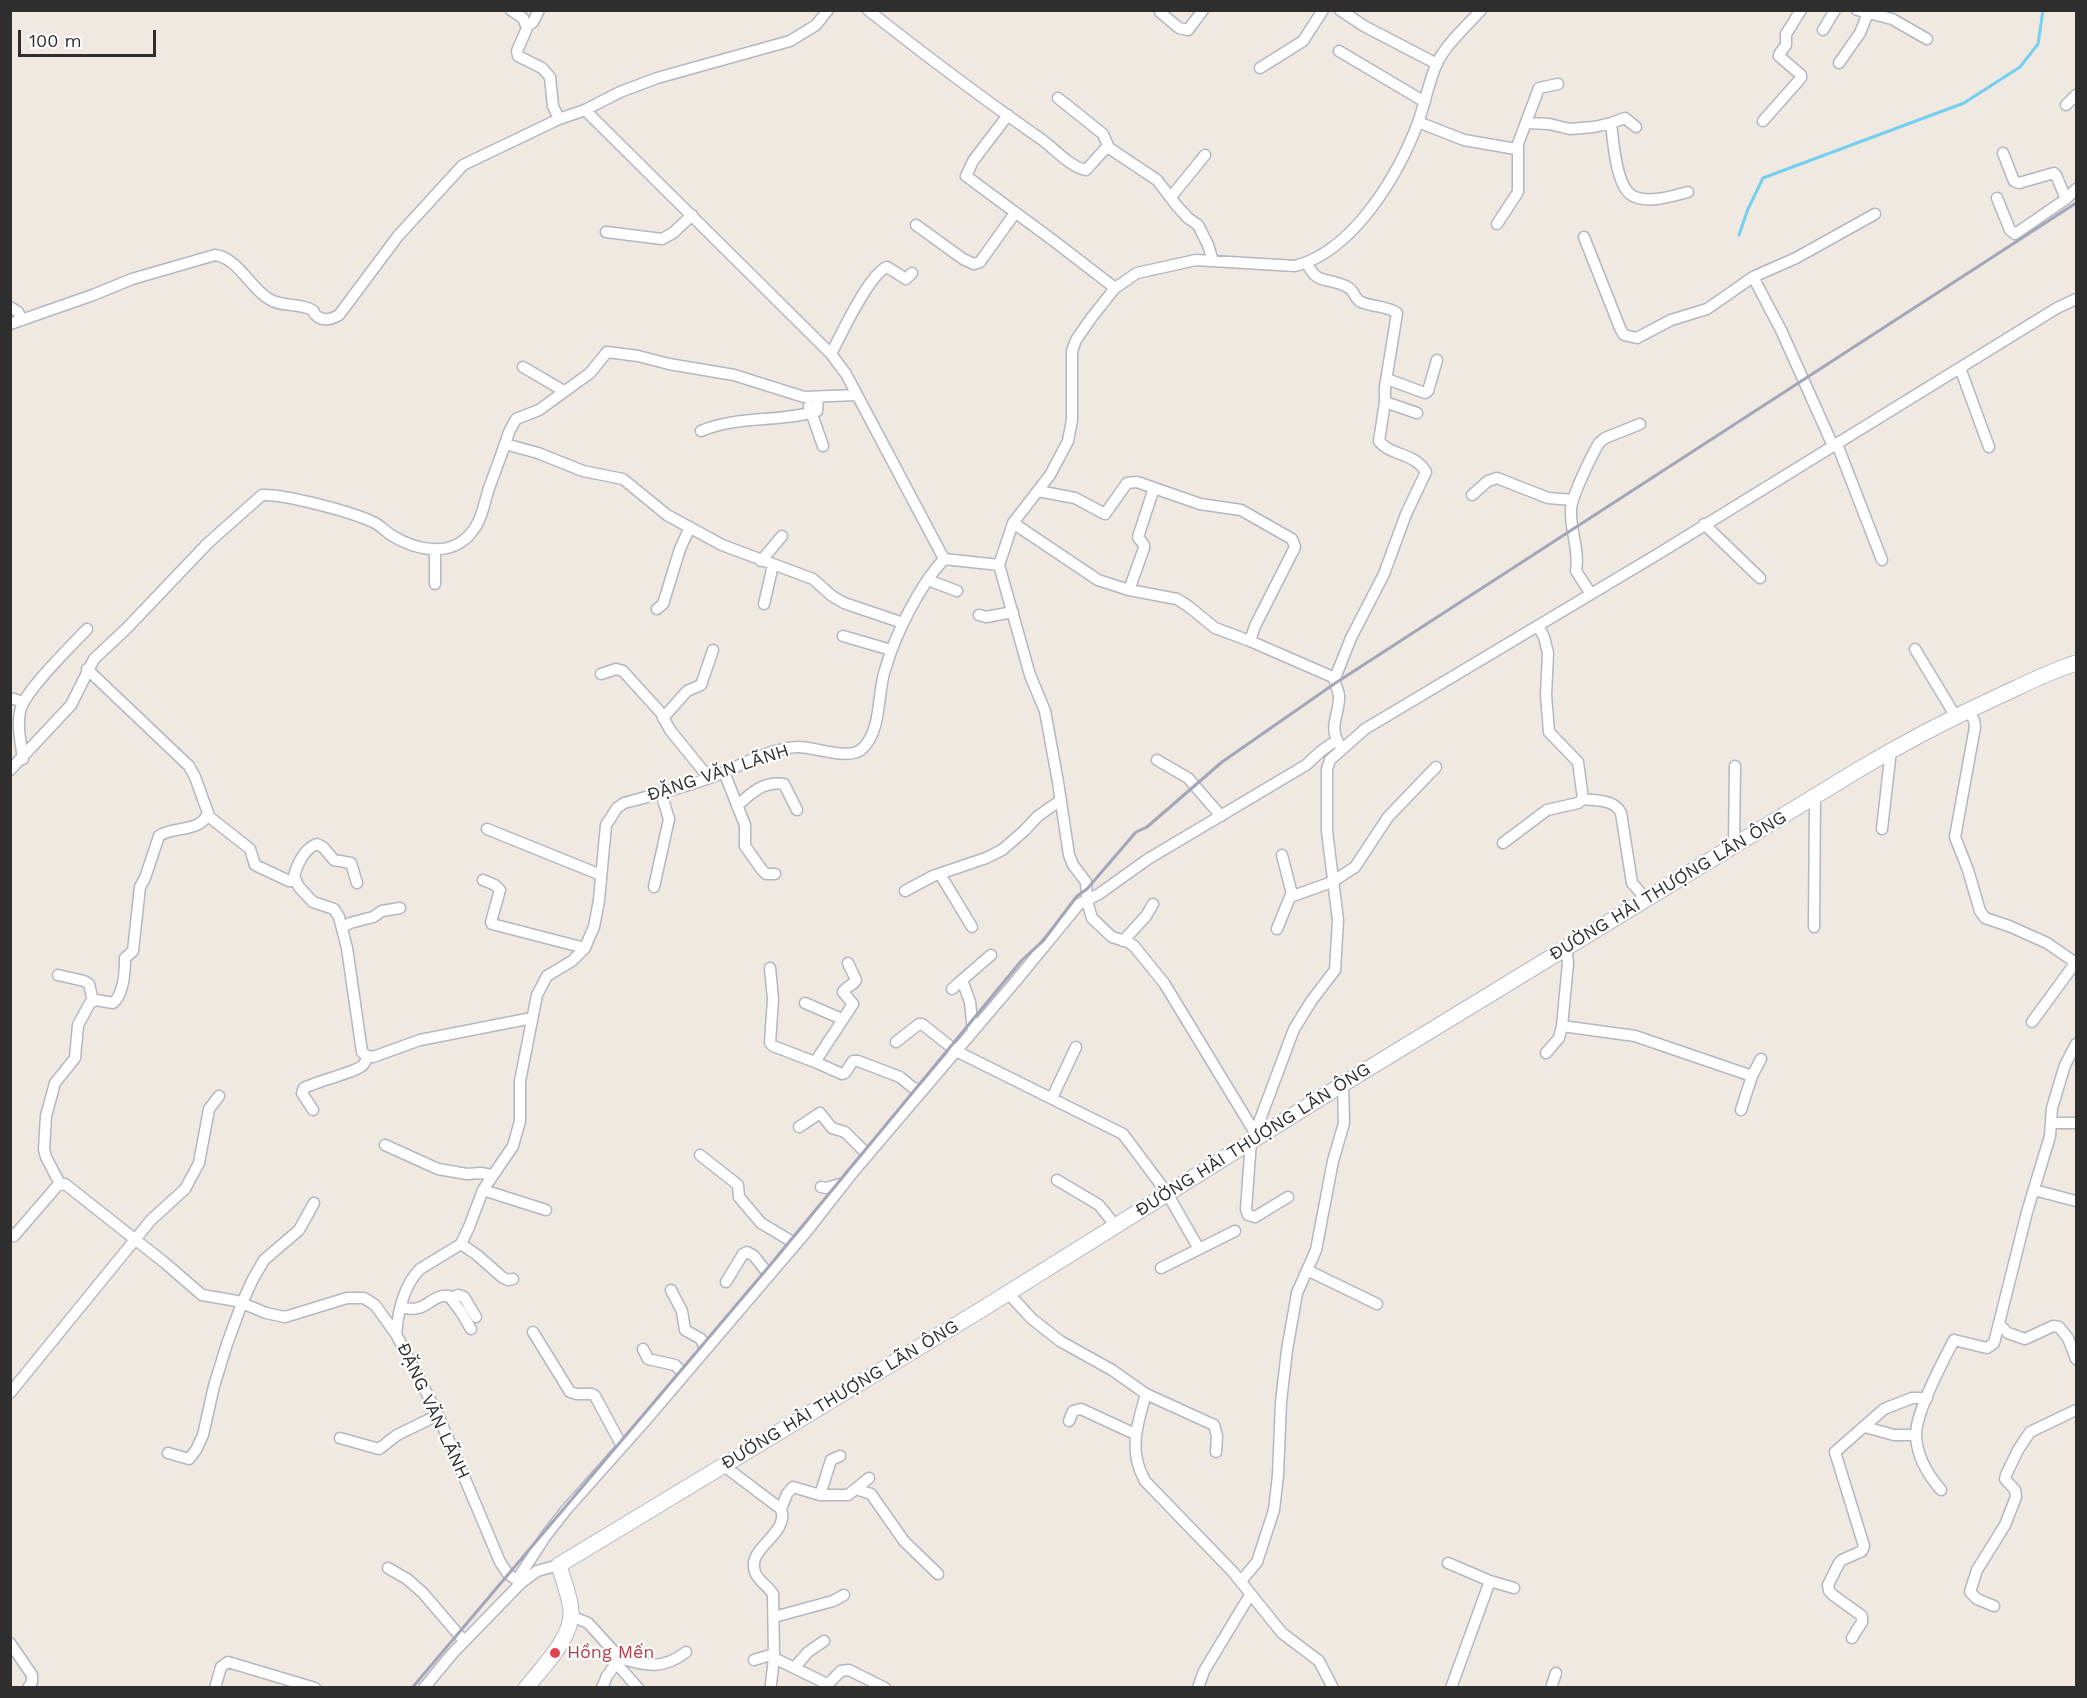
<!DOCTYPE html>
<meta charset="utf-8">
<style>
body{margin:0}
#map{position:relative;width:2087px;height:1698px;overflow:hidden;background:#efe9e1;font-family:"Work Sans",sans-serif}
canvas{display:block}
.frame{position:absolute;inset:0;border:12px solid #2e2e2e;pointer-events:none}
.scale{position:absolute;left:18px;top:30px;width:138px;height:27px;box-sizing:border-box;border:3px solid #2e2e2e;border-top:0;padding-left:8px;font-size:18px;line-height:21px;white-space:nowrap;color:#2e2e2e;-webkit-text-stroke:4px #fff;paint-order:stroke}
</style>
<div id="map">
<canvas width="2087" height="1698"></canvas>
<div class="frame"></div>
<div class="scale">100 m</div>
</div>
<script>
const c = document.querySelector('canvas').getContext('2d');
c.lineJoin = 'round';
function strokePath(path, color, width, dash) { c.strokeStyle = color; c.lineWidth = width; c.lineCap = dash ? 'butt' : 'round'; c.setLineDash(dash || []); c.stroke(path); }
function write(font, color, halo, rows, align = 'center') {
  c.font = font + ' "Work Sans",sans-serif'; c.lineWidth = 4.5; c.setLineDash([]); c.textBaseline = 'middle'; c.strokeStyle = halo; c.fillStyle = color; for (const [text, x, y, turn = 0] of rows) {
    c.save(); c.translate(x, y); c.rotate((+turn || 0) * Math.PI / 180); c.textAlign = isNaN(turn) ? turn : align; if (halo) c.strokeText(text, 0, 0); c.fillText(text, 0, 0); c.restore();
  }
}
strokePath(new Path2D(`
 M1739 235 1748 209 1763 178 1964 103 2020 67 2038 44 2043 10`), '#75cff0', 3);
const street = new Path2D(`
 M511 10 523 18 527 28 517 51 518 56 542 68 550 77 553 106 559 119
 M868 10C925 55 982 98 1041 139 1055 149 1070 167 1086 170L1105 149 1109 148 1157 180 1177 206 1188 218 1198 225 1208 245 1213 261
 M1340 10 1364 26 1437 64
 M1857 10 1892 19 1927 39
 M1160 12 1179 28 1188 30 1203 10
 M527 26 533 22 539 10
 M1823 30 1835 10
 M1339 51 1425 102
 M1839 63 1860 33 1868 13
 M1260 68 1303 41 1323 10
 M1058 98 1103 134 1109 148
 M2066 105 2076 95
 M585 110 831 354 846 374 944 559
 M1008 115 973 161 966 176 1054 241 1115 288
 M1763 121 1801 78V75L1779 56 1780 53 1786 45V34L1801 10
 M1418 122 1464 140 1516 149 1539 88 1558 84
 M1526 123 1549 124 1570 129 1594 127 1611 123
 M1636 127 1625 118 1611 123C1613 140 1616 188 1633 196 1649 204 1672 196 1688 192
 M2003 153 2014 181 2019 183 2054 173 2056 175 2066 199
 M1171 197 1205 155
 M1997 198 2010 230 2015 234 2066 199 2076 189
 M1497 224 1518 192V147
 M916 225 963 259 974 264 980 262 1015 213
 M606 232 662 239 673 233 692 215
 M1584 237 1620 328 1624 335 1637 338 1671 320 1707 309 1753 277 1796 258 1875 214
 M1307 263C1317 287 1331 276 1349 288 1354 291 1355 299 1361 302 1373 307 1387 306 1397 313L1385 387V402L1379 441C1390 456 1414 452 1426 472L1406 514 1384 574 1351 638 1335 678C1334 686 1339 689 1339 696 1340 714 1328 725 1339 744
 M1753 277 1781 330 1833 446
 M10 307 18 312 22 320
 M10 324 93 295 132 279 215 255C238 258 250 288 269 299 281 307 298 303 310 309 318 313 310 311 317 316 324 322 332 319 339 315L398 236 463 165 559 119 585 110 620 92 657 78 790 41 816 25 828 10
 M831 354C841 335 869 274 887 267L906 279 912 273
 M523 367 564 391
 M1960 368 1989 447
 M1387 379 1425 393 1428 391 1437 360
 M1385 402 1417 413
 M809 406 823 446
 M701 431C738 415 779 423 817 411L818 397
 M505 444 538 453 583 471 623 479 667 515 722 545 813 579 832 596 844 603 903 623
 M1837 444 1882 560
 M1038 491 1075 498 1105 514 1127 483 1137 482 1200 504 1241 510 1292 539 1295 547 1255 626 1250 641
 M1472 495 1488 481 1497 478 1548 498 1573 500
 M1013 523 1098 580 1129 590 1177 599 1188 606 1215 628 1250 641 1335 678
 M1704 524 1760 578
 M761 561 782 536
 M999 565 1030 675 1045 711 1058 782 1069 855 1073 865 1086 882 1087 901 1092 918 1112 937 1128 942 1134 946 1164 983 1257 1136
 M928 580 957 591
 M435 584V550
 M1129 590 1144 548V545L1138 537 1154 488
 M1591 594 1576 571C1580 551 1570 531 1571 510 1571 497 1592 455 1599 443L1605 438 1640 424
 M764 604 773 565
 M657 609 663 604 680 549 690 527
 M979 615 986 617 1013 612
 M843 636 891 650
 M1915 649 1956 717
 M601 674 616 669 623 671 661 713 670 730 709 778
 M10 698 17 700 23 703
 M1968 711 1974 720 1975 727 1955 837 1968 870 1980 911 1985 918 2009 926 2047 943 2076 963
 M663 718 687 691 701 685 713 650
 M23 759C21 743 16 723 21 708 27 689 71 646 87 629
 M1157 760 1188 778 1221 816
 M10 770 71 705 94 659 127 628 208 543 262 495C285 494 352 512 373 522 380 525 385 531 391 535 419 552 456 559 476 526 483 515 485 500 489 488 496 469 503 451 509 432L516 419 539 410 590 373 607 352 638 356 669 364 734 375 804 397 857 395
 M724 772 745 825V846L762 870 766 874H775
 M1583 799C1597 801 1614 799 1621 813L1632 883 1646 899
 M737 806C751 793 763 781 784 784L797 810
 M207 815 250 849 255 865 289 881H295
 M487 829 601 875
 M1882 829 1891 750
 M1503 843 1547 810 1578 803 1583 799 1578 762 1549 732 1546 695 1548 653 1544 637 1538 626
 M1734 846 1735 766
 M1282 855 1292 894
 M940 874 972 927
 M483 880 495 885 500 890 491 922 492 924 585 948
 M357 883 351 863 334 860 323 847 317 844C305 848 297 864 294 876L299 887 313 902 334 909 339 917 347 948 362 1052 367 1056 373 1057 420 1040 532 1018
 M654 887 669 819 661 793
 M905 891 933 876 986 858 1002 850 1024 831 1038 816 1061 800
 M1814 927 1815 796
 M342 928 350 923 373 917 382 911 400 908
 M1277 929 1290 897 1332 882 1355 867 1388 817 1436 767
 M1123 941 1146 916 1153 904
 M1566 948 1568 963 1562 1026 1635 1036 1752 1076 1761 1059
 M848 963 856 980C853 986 846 986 843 992L853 1004 815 1062 842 1074 845 1073 853 1061H858L900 1077 912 1087 922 1091
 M770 968 773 999 770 1043 773 1046 815 1062
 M58 975 84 981 89 984 93 1001
 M962 980 991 955
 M952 989 962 980 970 1002 973 1031
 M805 1003 842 1019
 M2032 1022 2076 962
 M896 1042 919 1024H922L956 1051 1123 1134 1167 1193 1199 1249 1161 1268
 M1546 1053 1559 1038 1562 1026
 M1052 1098 1076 1047
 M313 1110 302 1093 304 1088C317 1081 357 1072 363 1065 366 1062 366 1060 367 1056
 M1741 1110 1752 1076
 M2051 1123H2076
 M799 1127 820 1113 832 1128 845 1132 868 1155
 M1255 1133 1294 1029 1312 1000 1335 970 1338 920 1327 831V769L1330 760 1365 729 1658 554 2057 308 2076 299
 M1251 1141 1246 1209 1248 1215 1255 1217 1288 1197
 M385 1145 438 1169 467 1174 481 1173 492 1175
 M700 1155 738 1185 739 1197 761 1223 796 1244
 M1057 1180 1099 1205 1115 1225
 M60 1184 46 1157 44 1149 46 1116 55 1083 75 1058 78 1025 90 1003 96 1000 113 1003C124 994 125 971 125 958L133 951 140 887 145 878 159 836C172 826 201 833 208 813L195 777 189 766 87 669
 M821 1187 826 1188 844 1183
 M483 1190 546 1210
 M2034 1190 2076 1201
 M10 1233 14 1236 58 1185 65 1184 165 1263 202 1295 237 1301 266 1313 285 1317 347 1298H364L375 1305 396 1334
 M461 1244 477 1255 502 1277 508 1280 513 1279
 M1199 1249 1235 1231
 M1307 1270 1377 1304
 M726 1282 743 1254 747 1252 754 1256 769 1275
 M671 1290 682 1311 685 1330 701 1339 705 1349
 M1007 1292 1032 1319 1060 1341 1112 1370 1146 1394C1137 1425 1128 1451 1145 1481L1233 1572 1282 1633 1319 1661 1333 1688
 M452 1298 458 1295 464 1297 476 1317
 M401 1307C427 1315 429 1294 449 1296L461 1312 471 1329
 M1999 1324 2008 1333 2025 1339 2053 1326 2059 1327 2068 1338 2076 1359
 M533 1332 570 1392 577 1394H592L595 1396 622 1446
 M643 1349 648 1359 675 1365 684 1374
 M10 1393 151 1220 185 1189 199 1163 209 1109 219 1096
 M1146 1394 1214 1425 1217 1436 1216 1452
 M1069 1421 1073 1411 1081 1409 1135 1434
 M1865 1427 1894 1435H1916
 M340 1438 379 1449 397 1435 438 1415
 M168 1453 189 1459 196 1450 203 1435 214 1386 227 1344 242 1303 253 1279 264 1260 299 1230 314 1203
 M724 1466 781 1509C790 1535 746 1547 755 1572 758 1581 768 1586 773 1594L774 1658 825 1683 830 1682 841 1671 849 1670 885 1688
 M856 1489 871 1494 904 1541 938 1574
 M1941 1490C1928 1475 1917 1457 1916 1436 1915 1413 1943 1361 1954 1340L1987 1348 1994 1343 2027 1212 2050 1136 2052 1108 2065 1065 2076 1044
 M820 1495 831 1460 840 1456
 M781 1509 787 1494 793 1487 820 1495H848L869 1478
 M1448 1563 1490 1581 1451 1688
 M388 1568 407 1579 423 1593 464 1641
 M517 1580 545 1537 566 1510 646 1420 807 1231 854 1171 1015 982 1079 904 1099 894 1148 859 1306 765 1321 751 1337 740
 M1241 1581 1257 1562 1274 1510 1278 1475 1281 1402 1287 1350 1297 1293 1316 1250 1333 1161 1344 1123 1343 1084
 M1490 1581 1514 1588
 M521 1583 508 1574 500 1562 438 1415 396 1334C398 1312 404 1285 420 1269L461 1244 469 1227 483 1190 513 1146 520 1121V1081L537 995 547 976 572 961 585 948 589 938 594 927 599 900 606 825 617 808 624 803C653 795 683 788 712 777 739 767 767 749 797 747 814 746 850 762 863 748 882 729 877 694 885 670 895 635 919 586 944 559L999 565 1013 523 1050 475 1068 441 1072 420V351L1076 340 1092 317 1115 288 1137 273 1196 260 1295 266C1354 251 1399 174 1419 120 1425 102 1429 81 1437 63 1447 43 1466 27 1481 10
 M1994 1606 1977 1599 1970 1592 1977 1570 2005 1525 2016 1497 2015 1490 2005 1479 2006 1475 2018 1450 2030 1432 2076 1410
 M571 1616 588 1623 620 1658 607 1676 602 1688
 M774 1617 833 1601 844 1595
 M1852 1638 1862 1622V1616L1833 1595 1829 1591 1828 1585 1839 1563 1842 1560 1862 1551 1864 1546 1835 1452 1884 1409 1912 1398H1927
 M10 1643 32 1675V1682L28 1688
 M620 1658C646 1666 663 1670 686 1652
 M754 1660 774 1654
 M616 1663 638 1688
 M795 1667 808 1652 824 1641
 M771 1684 774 1658
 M215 1688 221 1667 228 1662 315 1688
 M424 1688 452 1654 521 1583 537 1571 559 1565
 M1198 1688 1204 1671 1250 1595
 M1551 1688 1556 1673`);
const secondary = new Path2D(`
 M526 1688C542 1668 573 1637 571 1611 570 1596 563 1580 559 1565L984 1308 1343 1084 1858 770C1903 743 1949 719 1997 697 2023 685 2048 672 2076 663`);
strokePath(street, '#b4b7c1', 13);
strokePath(secondary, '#b4b7c1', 17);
strokePath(street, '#fff', 10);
strokePath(secondary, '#fff', 15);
strokePath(new Path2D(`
 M412 1688 771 1264 1022 960 1043 941 1077 896 1087 889 1136 832 1147 827 1222 762 1334 684 2076 203`), '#a3a6b8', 3);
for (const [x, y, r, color] of [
 [555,1653,6,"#e0444e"]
]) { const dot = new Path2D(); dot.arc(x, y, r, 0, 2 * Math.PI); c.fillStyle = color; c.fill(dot); strokePath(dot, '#fff', 2); }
write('18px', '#2e2e2e', '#fff', [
 ["ĐẶNG VĂN LÃNH",718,773,-18],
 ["ĐƯỜNG HẢI THƯỢNG LÃN ÔNG",1668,886,-31],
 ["ĐƯỜNG HẢI THƯỢNG LÃN ÔNG",1253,1140,-32],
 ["ĐƯỜNG HẢI THƯỢNG LÃN ÔNG",840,1395,-31],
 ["ĐẶNG VĂN LÃNH",433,1411,65]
]);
write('18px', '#be3a42', '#fff', [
 ["Hồng Mến",567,1653]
], 'left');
</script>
